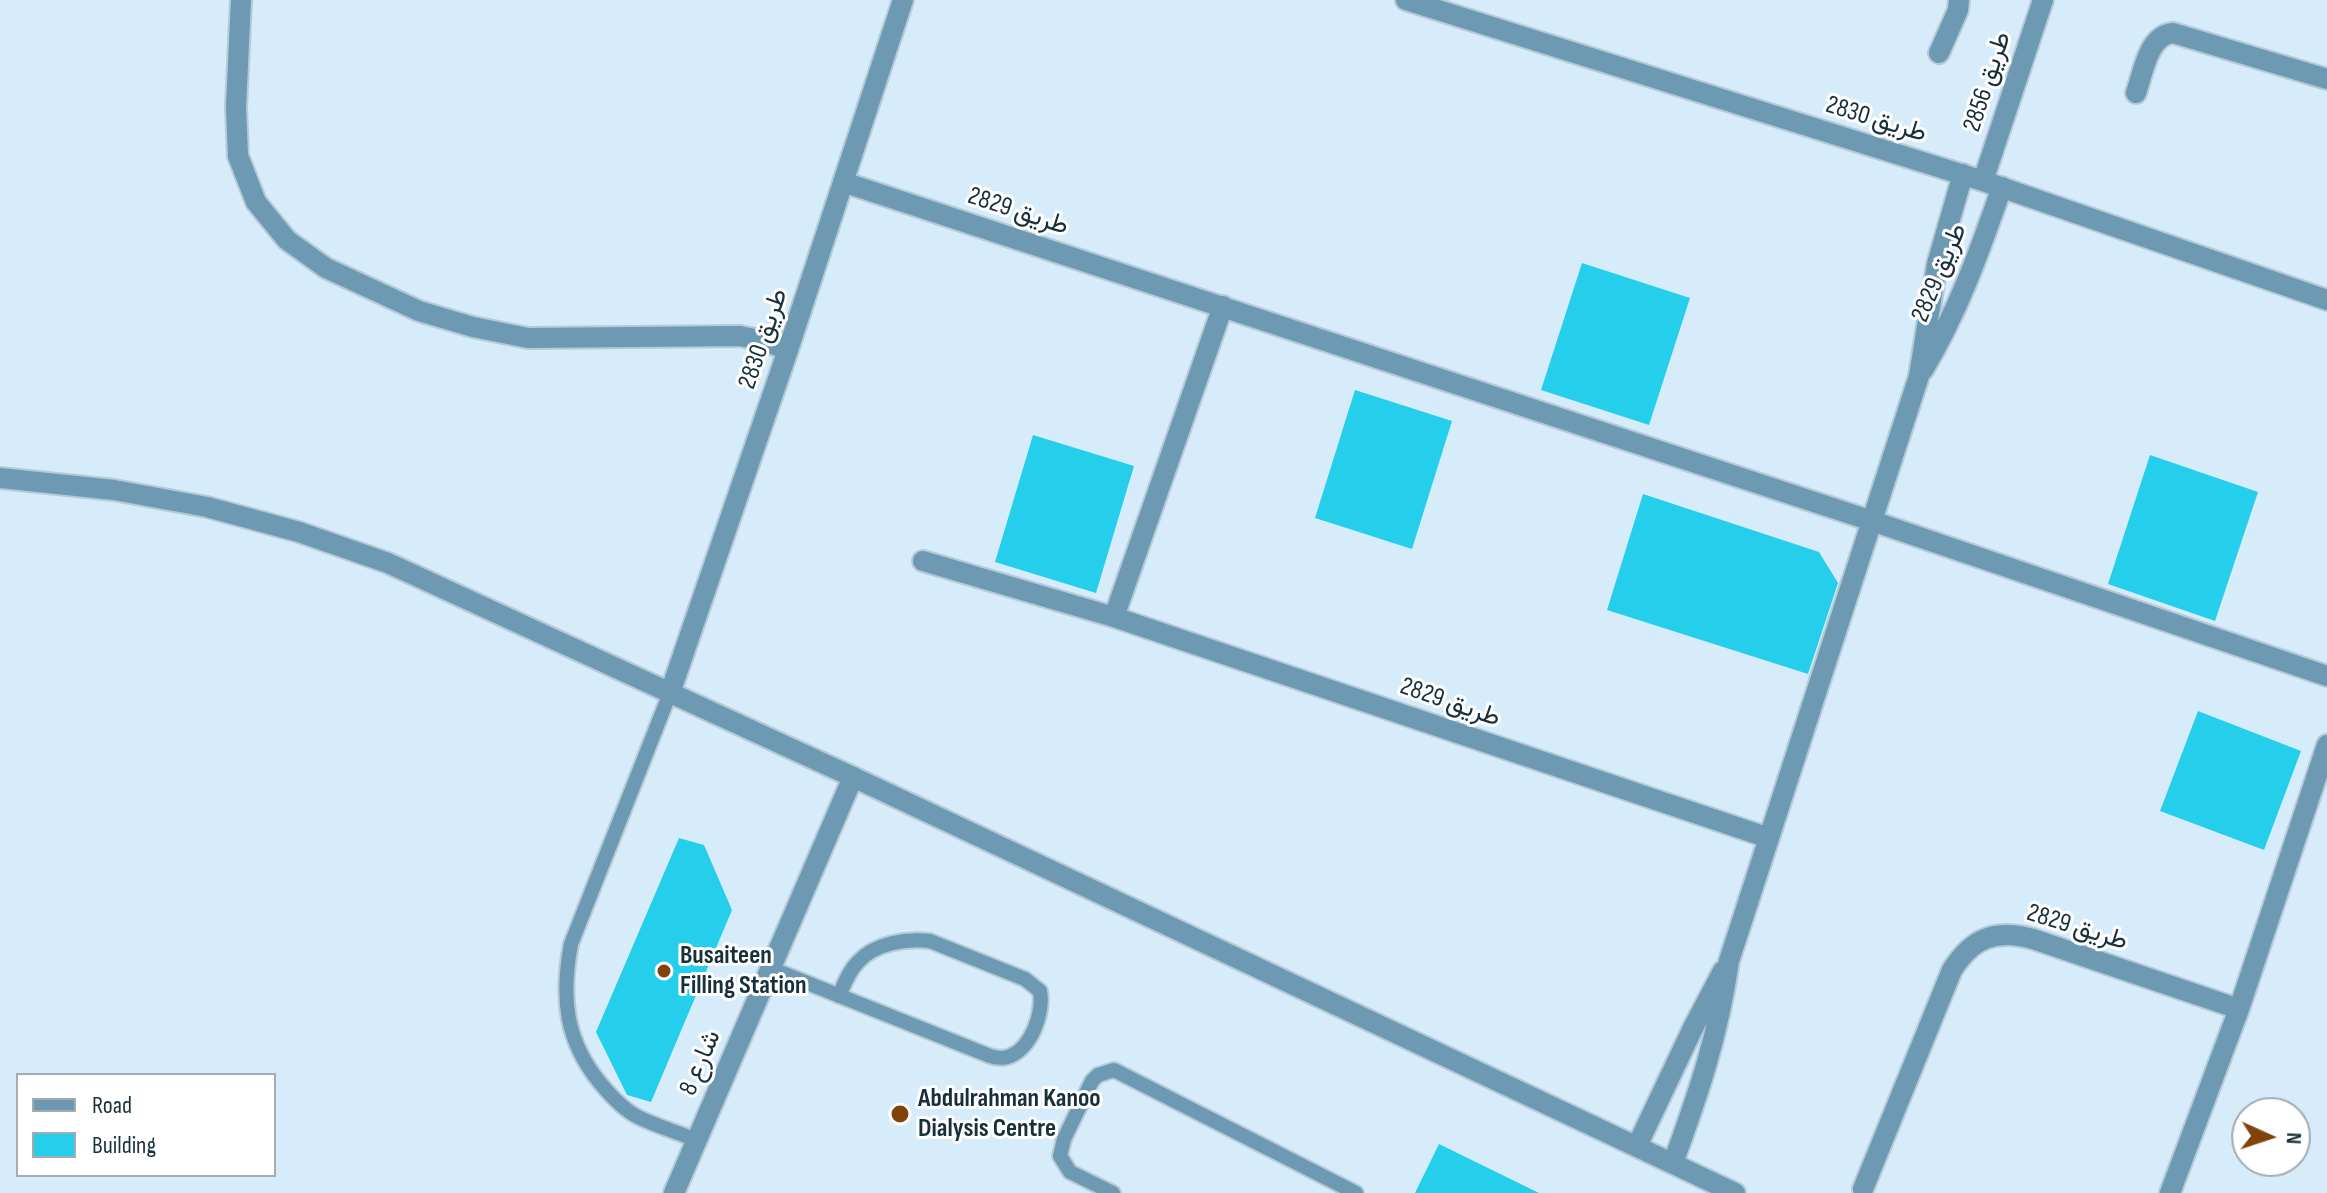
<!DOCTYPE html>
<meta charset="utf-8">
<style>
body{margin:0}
#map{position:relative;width:2327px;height:1193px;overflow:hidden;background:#d6ecfa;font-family:"Sofia Sans Condensed",sans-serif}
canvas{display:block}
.legend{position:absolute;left:16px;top:1073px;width:260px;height:104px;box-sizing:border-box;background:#fff;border:2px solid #a3acb1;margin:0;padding:10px 14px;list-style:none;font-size:24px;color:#18303c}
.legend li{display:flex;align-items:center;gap:16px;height:40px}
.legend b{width:40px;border:2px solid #a3acb1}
.north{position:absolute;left:2231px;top:1097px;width:80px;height:80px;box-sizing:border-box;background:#fff;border:2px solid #a3acb1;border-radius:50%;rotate:93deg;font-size:22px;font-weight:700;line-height:32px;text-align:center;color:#18303c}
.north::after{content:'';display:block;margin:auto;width:28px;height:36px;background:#82420b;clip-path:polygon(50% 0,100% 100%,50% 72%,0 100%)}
</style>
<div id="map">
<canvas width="2327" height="1193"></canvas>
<ul class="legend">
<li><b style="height:10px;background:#6e99b2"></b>Road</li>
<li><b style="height:22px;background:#25cfec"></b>Building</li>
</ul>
<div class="north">N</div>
</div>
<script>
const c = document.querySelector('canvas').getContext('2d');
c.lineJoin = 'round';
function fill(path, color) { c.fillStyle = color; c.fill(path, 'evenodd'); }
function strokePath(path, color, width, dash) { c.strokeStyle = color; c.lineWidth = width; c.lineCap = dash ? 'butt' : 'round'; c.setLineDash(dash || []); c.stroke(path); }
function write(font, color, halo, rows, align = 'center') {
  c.font = font + ' "Sofia Sans Condensed",Vazirmatn,sans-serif'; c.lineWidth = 6; c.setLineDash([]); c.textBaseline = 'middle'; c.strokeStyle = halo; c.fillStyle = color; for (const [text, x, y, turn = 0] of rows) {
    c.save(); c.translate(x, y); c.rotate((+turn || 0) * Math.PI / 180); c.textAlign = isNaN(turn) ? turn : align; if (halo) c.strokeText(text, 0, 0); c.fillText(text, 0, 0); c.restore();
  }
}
fill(new Path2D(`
 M1582 263 1690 298 1649 425 1541 390Z
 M1355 390 1452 421 1412 549 1315 518Z
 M1033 435 1134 466 1096 593 995 562Z
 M2150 455 2258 492 2215 621 2108 584Z
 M1643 494 1819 552 1838 583 1808 674 1607 610Z
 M2198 711 2301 751 2264 850 2160 811Z
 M679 838 704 845 732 910 651 1102 627 1095 596 1032Z
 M1439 1144 1539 1193H1415Z`), '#25cfec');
const service = new Path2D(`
 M670 693 571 944C561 997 565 1041 601 1084 611 1096 624 1110 638 1117 656 1126 677 1132 696 1140
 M770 968 990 1056C1024 1068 1045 1018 1040 991L1025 979 930 941C907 938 875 943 858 962 849 971 844 984 839 996
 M1113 1193 1070 1172 1060 1156 1064 1139 1092 1081 1098 1075 1114 1070 1356 1193`);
const minor = new Path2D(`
 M241 0 236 107 238 156 256 202 287 240 326 268 419 311 473 327 528 338 740 336 764 341 788 350
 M1406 0 1983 181 2327 300
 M1939 53 1958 10 1959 0
 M2136 93C2143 73 2148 35 2173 33L2327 79
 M1983 181 2043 0
 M843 182 1872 521 2327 676
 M1923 370C1958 312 1980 250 2002 187
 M923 561 1114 617 1769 838
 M1114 617 1223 306
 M670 693 788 350 903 0
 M1637 1146 1693 1028 1723 971
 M1673 1163C1699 1092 1718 1036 1729 961L1919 376 1937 264 1963 174
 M1863 1189 1952 970C1973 937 1996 929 2033 939L2239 1009
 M674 1193 853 777
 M2170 1193 2239 1009 2327 745`);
const tertiary = new Path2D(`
 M0 478 114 490 207 507 299 532 388 563 853 777 1735 1193`);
strokePath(service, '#b4cad8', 18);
strokePath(minor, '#b4cad8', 24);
strokePath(tertiary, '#b4cad8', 24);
strokePath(service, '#6e99b2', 14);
strokePath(minor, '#6e99b2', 20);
strokePath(tertiary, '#6e99b2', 20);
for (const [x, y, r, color] of [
 [664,971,8,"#82420b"],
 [900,1114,10,"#82420b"]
]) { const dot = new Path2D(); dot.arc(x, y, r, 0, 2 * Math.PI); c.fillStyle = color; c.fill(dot); strokePath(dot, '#fff', 3); }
write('26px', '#18303c', '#fff', [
 ["طريق 2856",1988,82,-72],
 ["طريق 2830",1876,120,17],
 ["طريق 2829",1018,212,18],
 ["طريق 2829",1940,273,-67],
 ["طريق 2830",764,339,-71],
 ["طريق 2829",1450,703,19],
 ["طريق 2829",2077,928,17],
 ["شارع 8",701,1063,-67]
]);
write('bold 26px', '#18303c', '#fff', [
 ["Busaiteen",680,956],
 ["Filling Station",680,986],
 ["Abdulrahman Kanoo",918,1099],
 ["Dialysis Centre",918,1129]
], 'left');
</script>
